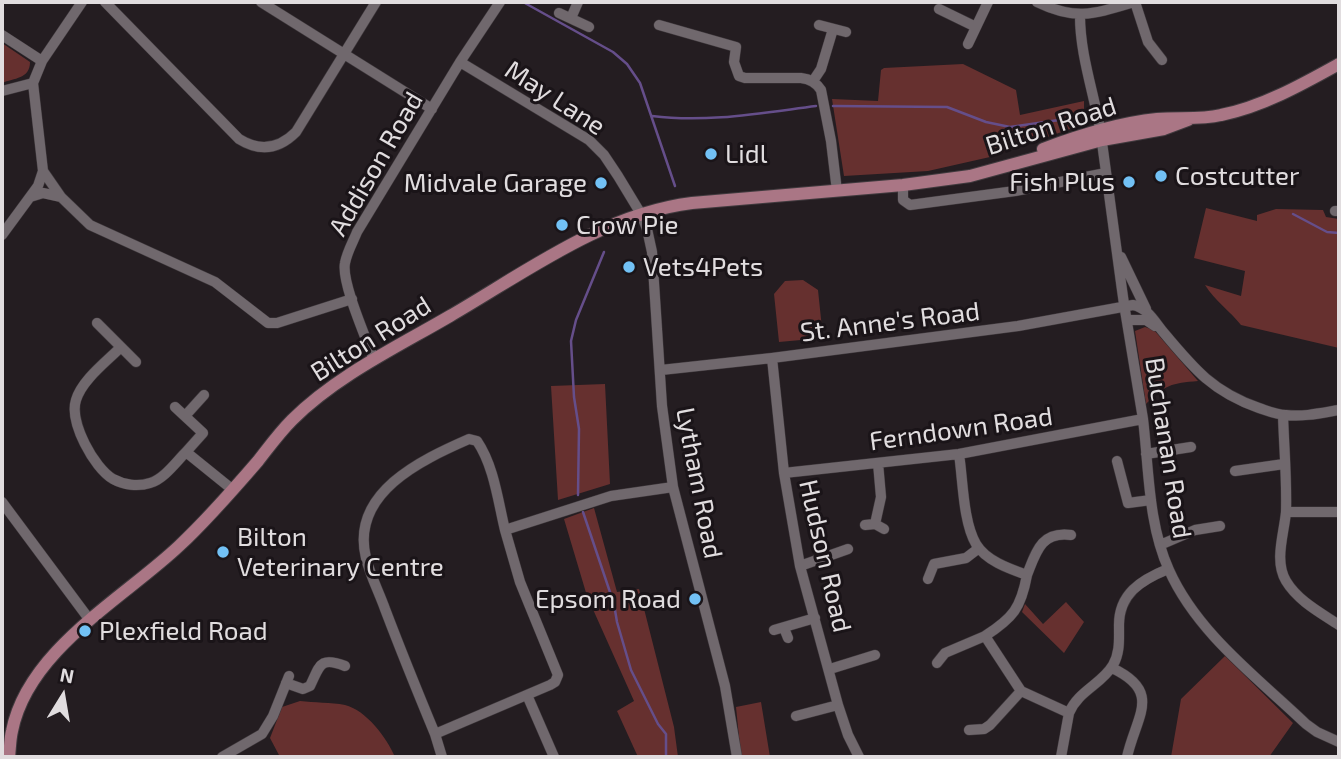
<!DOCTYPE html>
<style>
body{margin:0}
#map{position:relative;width:1341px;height:759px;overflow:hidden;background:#241d21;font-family:"Exo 2",sans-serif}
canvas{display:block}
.frame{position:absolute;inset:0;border:4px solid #e1dddf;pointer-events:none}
.north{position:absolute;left:28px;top:661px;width:70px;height:70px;-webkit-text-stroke:5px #1a1418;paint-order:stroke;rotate:11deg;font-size:19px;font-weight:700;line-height:28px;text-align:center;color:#e1dddf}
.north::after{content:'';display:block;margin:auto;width:24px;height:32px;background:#e1dddf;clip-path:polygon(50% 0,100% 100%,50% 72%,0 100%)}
</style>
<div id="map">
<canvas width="1341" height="759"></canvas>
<div class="frame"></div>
<div class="north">N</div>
</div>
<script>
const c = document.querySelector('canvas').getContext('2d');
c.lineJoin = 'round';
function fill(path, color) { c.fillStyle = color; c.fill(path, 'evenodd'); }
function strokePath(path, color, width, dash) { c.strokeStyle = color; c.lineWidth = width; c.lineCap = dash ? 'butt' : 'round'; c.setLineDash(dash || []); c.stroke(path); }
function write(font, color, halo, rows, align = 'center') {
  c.font = font + ' "Exo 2",sans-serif'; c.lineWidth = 6; c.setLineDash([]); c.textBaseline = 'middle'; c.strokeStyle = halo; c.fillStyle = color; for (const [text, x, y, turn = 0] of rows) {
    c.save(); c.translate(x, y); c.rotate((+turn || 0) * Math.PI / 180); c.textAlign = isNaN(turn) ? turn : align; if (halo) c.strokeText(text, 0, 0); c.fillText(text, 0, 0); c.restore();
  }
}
fill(new Path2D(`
 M2 43 30 62C30 79 14 78 2 83Z
 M963 64 1016 90 1020 115 1084 101V109L1073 128 990 157 928 171 844 176 832 99 878 101 881 70 884 68Z
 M1206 208 1257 221V215L1276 209 1323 210 1326 217 1339 219V348L1241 325C1230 311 1215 301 1205 285L1241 296 1245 271 1194 258Z
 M803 280 818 290 823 338 779 342 774 294 785 281Z
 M1145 327 1154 330 1198 381C1172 383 1164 385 1146 404L1135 331Z
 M605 384 610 484 558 500 551 386Z
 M594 508 617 592 639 589 674 727 678 757H638L617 711 634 701 587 596 564 519Z
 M1066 602 1084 622 1064 653 1022 612 1025 604 1043 624Z
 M1225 656 1293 723 1269 757H1171L1181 699Z
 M300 701C314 703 331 702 345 705 366 710 387 738 395 757H280L270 738 282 707Z
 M761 702 770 757H741L736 707Z`), '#66302f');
strokePath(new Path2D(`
 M523 2 613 52 627 64 640 83 675 186
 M833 106 947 107 986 122 1010 127 1073 118
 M652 116C707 123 761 113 816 106
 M1293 214 1327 232 1339 233
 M578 495 579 429 574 397 571 341 576 320 604 252
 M583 512 614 604 617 622 631 670 658 724 666 734V757`), '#654e8a', 2.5);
const minor = new Path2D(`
 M105 2 239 139C260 152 279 149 296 132L376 2
 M261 2 432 109
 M1037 2C1076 21 1094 14 1134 2
 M1135 2 1148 42 1162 60
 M939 9 976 27
 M559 13 589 27
 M1080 16C1080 56 1095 96 1101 135 1109 192 1116 248 1124 304 1130 342 1137 381 1143 419 1149 469 1148 524 1169 570 1197 633 1258 678 1306 724L1317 732 1339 742
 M571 18 578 2
 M659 25 736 47 734 62 739 76 745 78H801C810 79 816 82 821 90L831 141 837 191
 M819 25 846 32
 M2 35 42 61
 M968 44 988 2
 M460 62 589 140 604 155 618 176 641 214 647 229 652 252 662 406 673 487 725 686 737 757
 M813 81 821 69 833 29
 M33 83 43 171 61 197 90 225 215 282 268 323H277L352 299
 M2 91 33 83 42 61 82 2
 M903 185V200L910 205 1015 191 1106 173
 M30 197 43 193 61 197
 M1335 211H1339
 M2 235 38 186 43 171
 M1121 257 1146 309
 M1127 320H1146L1155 326
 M97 323 121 347C106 362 82 380 76 400 69 422 94 468 113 479 124 485 138 487 150 483 164 479 176 462 186 452L233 490
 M121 347 136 362
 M772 358 784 473 800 566 838 705 848 735 859 757
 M374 360C367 340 341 282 345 263 347 252 353 242 357 232L460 62 500 2
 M661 370 772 358 1018 326 1133 305C1148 308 1154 321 1164 333 1194 369 1213 392 1259 408 1268 411 1277 415 1286 415 1304 417 1321 413 1339 410
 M175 407 203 433 186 452
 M1283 415C1284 447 1287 480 1286 512 1284 534 1274 561 1286 581 1298 601 1321 613 1339 625
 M185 416 204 395
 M959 454C963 480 963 522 976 544 986 561 1010 569 1027 575 1021 608 1013 618 985 636L1021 691 1069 713C1078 691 1102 684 1113 665 1120 653 1119 640 1119 627 1118 594 1141 580 1168 569
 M1146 454 1191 447
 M1117 461 1128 503 1151 500
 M1235 471 1284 464
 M784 473 959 454 1143 419
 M2 502 89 619
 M1286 512H1339
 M875 524 881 497 878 463
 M865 525 875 524 884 529
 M1160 545 1195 530 1220 526
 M800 566 848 549
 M1027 575C1036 552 1041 531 1071 535
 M928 579 934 564 966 558 979 548
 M784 628 788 638
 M774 630 815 618
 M937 663 945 653 985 636
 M1112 668C1163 692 1136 716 1127 757
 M830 669 875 655
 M286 683 303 689 310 686C320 666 319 656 345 666
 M527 695 554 757
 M796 716 838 705
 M969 730 984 729 990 725 1021 691
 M435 734 550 685 555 682 558 675 520 582 505 530 611 496 673 487
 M222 757 262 734 273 716 289 676
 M442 757 435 734C418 693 401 651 385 609 379 592 370 575 366 558 350 493 421 460 469 439L477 441C494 466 498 501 505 530
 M1061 757 1069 713`);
const major = new Path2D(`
 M1043 149C1080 135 1118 123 1157 119 1179 117 1200 120 1221 115 1262 107 1303 84 1339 64
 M9 757C10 749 10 739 12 731 28 650 124 598 179 546 207 520 233 490 258 461 269 447 279 433 292 420 336 376 397 347 450 316 526 272 603 214 692 203L903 185 970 176 1102 140 1164 129 1188 120`);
strokePath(minor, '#403a3e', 11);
strokePath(major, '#403a3e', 14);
strokePath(minor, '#70686d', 10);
strokePath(major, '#aa7685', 12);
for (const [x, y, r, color] of [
 [711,154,7,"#72c1f5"],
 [1161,176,7,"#72c1f5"],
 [1129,182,7,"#72c1f5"],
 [601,183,7,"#72c1f5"],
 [562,225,7,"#72c1f5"],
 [629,267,7,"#72c1f5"],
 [223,552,7,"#72c1f5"],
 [695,599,7,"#72c1f5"],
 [85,631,7,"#72c1f5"]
]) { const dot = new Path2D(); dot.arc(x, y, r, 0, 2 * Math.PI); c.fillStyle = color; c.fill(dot); strokePath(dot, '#1a1418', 2.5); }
write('26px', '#e1dddf', '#1a1418', [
 ["May Lane",555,98,33],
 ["Bilton Road",1051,126,-18],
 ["Addison Road",376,164,-60],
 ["St. Anne's Road",890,322,-7],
 ["Bilton Road",371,339,-32],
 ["Ferndown Road",961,429,-8],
 ["Buchanan Road",1168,448,81],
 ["Lytham Road",699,483,79],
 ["Hudson Road",825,556,77]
]);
write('26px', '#e1dddf', '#1a1418', [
 ["Lidl",725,154],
 ["Costcutter",1175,176],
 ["Fish Plus",1115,182,"right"],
 ["Midvale Garage",587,183,"right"],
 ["Crow Pie",576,225],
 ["Vets4Pets",643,267],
 ["Bilton",237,537],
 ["Veterinary Centre",237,567],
 ["Epsom Road",681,599,"right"],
 ["Plexfield Road",99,631]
], 'left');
</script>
